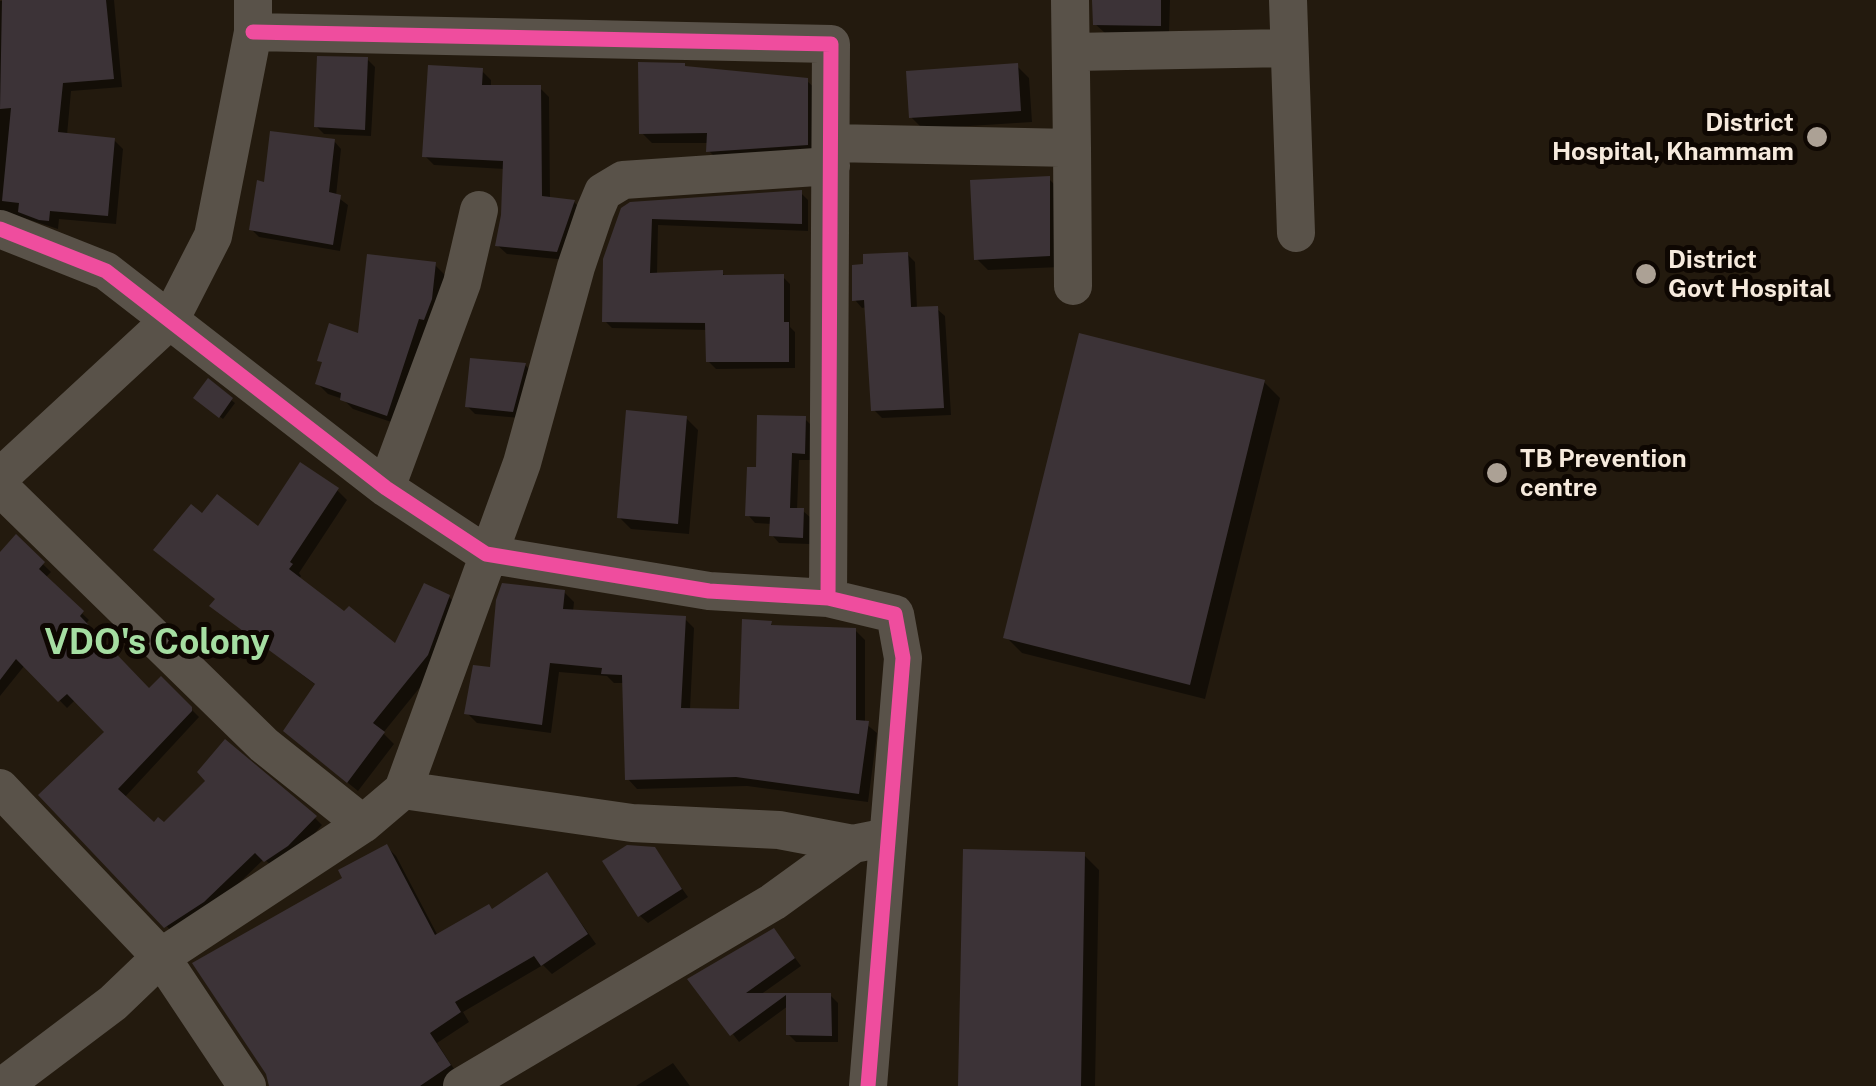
<!DOCTYPE html>
<style>
body{margin:0}
canvas{display:block;background:#231a0e}
</style>
<canvas width="1876" height="1086"></canvas>
<script>
const c = document.querySelector('canvas').getContext('2d');
c.lineJoin = 'round';
function fill(path, color) { c.fillStyle = color; c.fill(path, 'evenodd'); }
function strokePath(path, color, width, dash) { c.strokeStyle = color; c.lineWidth = width; c.lineCap = dash ? 'butt' : 'round'; c.setLineDash(dash || []); c.stroke(path); }
function write(font, color, halo, rows, align = 'center') {
  c.font = font + ' "Public Sans",sans-serif'; c.lineWidth = 10; c.setLineDash([]); c.textBaseline = 'middle'; c.strokeStyle = halo; c.fillStyle = color; for (const [text, x, y, turn = 0] of rows) {
    c.save(); c.translate(x, y); c.rotate((+turn || 0) * Math.PI / 180); c.textAlign = isNaN(turn) ? turn : align; if (halo) c.strokeText(text, 0, 0); c.fillText(text, 0, 0); c.restore();
  }
}
fill(new Path2D(`
 M114 0 122 87 71 91 67 135 114 140 123 149 116 224 59 219 58 229 18 216H0V1Z
 M1095 0H1170L1169 34 1105 33 1095 24Z
 M367 59 375 67 371 136 324 134 316 126Z
 M1017 66 1029 78 1032 122 923 129 911 117Z
 M482 71 491 80V88H540L549 97 550 199 574 202 583 211 567 260 507 254 497 245 503 215 505 169 434 165 425 156Z
 M807 81 818 91 817 154 719 161 709 151V143H652L642 133Z
 M334 141 341 149 336 196 348 205 340 251 259 237 251 229 266 184Z
 M1049 179 1061 191V267L988 270 976 258Z
 M801 193 808 200V231L658 225 657 275 722 273 727 277H783L790 284V327L795 332V368L716 369 708 361V330L612 328 605 321 623 209Z
 M907 254 915 262 917 309H937L945 316 951 415 882 418 874 410 867 307 862 308 855 300Z
 M435 265 445 275 397 424 353 409 343 399 328 394 318 384 360 336Z
 M525 365 533 373 520 418 475 414 467 406Z
 M208 382 235 403 223 419 199 401Z
 M1264 382 1280 398 1205 699 1022 653 1006 637Z
 M686 418 698 430 689 534 631 529 619 517Z
 M805 419 813 427 812 460H799L797 510 803 511 811 518 810 544 779 543 772 535V524L755 523 748 515 758 470Z
 M337 490 347 500 299 573 301 576 299 579 345 615 396 647 449 597 459 607 438 665 383 733 394 744 358 791 296 741 317 686 212 606 217 600 202 517 258 530Z
 M16 538 51 572 45 578 89 620 85 625 149 691 161 679 199 717 124 798 155 826 315 818 322 825 296 854 274 868 264 859 212 909 174 934 42 795 107 732 76 699 67 708 25 665 0 696V555Z
 M564 592 574 602 573 612 685 619 694 628 690 710 741 711 770 623 775 628 855 630 865 640V723L877 733 868 802 747 786 637 789 628 779 625 683H614L607 676 559 672 551 733 477 723 467 713 492 670Z
 M387 847 396 856 438 936 493 911 547 875 596 944 552 974 543 965 463 1012 469 1022 437 1043 458 1075 443 1086H271L345 879Z
 M654 849 688 897 648 923 640 916Z
 M1084 855 1099 870 1095 1086H961Z
 M781 939 801 966 760 995H830L838 1003V1042H796L788 1034V1006L739 1042 691 980Z
 M673 1063 690 1086H636Z`), '#0007');
fill(new Path2D(`
 M2 0H106L114 79 63 83 58 132 115 138 108 216 50 211 49 221 39 220 18 212 19 203 2 201 11 108 0 109Z
 M1092 0H1161V26L1093 25Z
 M317 56 368 57 365 130 314 127Z
 M638 62 685 63V66L808 78V145L706 152 707 133 639 134Z
 M1018 63 1021 111 909 118 906 71Z
 M428 65 483 68 482 85H541L542 196 575 200 557 252 495 246 501 215 503 161 422 157Z
 M270 131 335 139 329 192 341 195 333 245 249 230 257 180 264 182Z
 M1050 176V256L974 260 970 180Z
 M802 190V224L652 219 650 273 723 270V275L784 274V322H789V362H706L705 323 602 322 603 259 621 208 630 202Z
 M908 252 911 307 938 306 944 408 871 411 864 300 852 301V265L863 264V254Z
 M367 254 436 262 432 299 424 320 419 319 387 416 340 400 341 393 315 384 322 362 317 361 329 323 358 333Z
 M1079 333 1265 380 1190 685 1003 638Z
 M470 358 526 363 513 412 465 407Z
 M208 378 233 398 219 418 193 398Z
 M626 410 687 416 678 524 617 518Z
 M757 415 806 416 805 454 792 453 790 508H804L803 538 769 536 770 517 745 516 747 467H756Z
 M300 462 339 488 290 562 293 564 289 569 344 611 349 606 395 643 424 583 450 595 428 655 373 723 385 732 347 783 283 731 315 684 209 606 215 599 153 550 191 504 202 513 217 494 258 526Z
 M16 534 45 562 39 569 84 611 80 616 149 688 161 676 192 707V711L118 789 154 822 158 817 164 822 205 781 197 772 225 739 317 816 288 846 264 862 255 853 204 902 164 928 38 795 104 732 67 694 58 702 16 659 0 680V552Z
 M502 583 565 590 563 609 686 616 681 708 739 709 742 619 772 621 771 625 856 628V720L869 721 859 794 736 777 625 780 622 675 601 674 602 668 550 663 542 725 464 714 473 665 490 667 496 600Z
 M387 844 435 935 489 904 492 909 547 872 588 934 541 966 534 956 455 1002 461 1012 430 1033 451 1065 420 1086H269L266 1074 192 963 342 878 338 870Z
 M627 845 655 847 682 889 638 917 602 861Z
 M963 849 1085 852 1081 1086H958Z
 M774 928 795 958 746 993H831L832 1036 786 1035V995L730 1036 687 979Z`), '#3c3337');
strokePath(new Path2D(`
 M1288 0 1296 233
 M253 32 831 44 828 598
 M1072 52 1289 48
 M831 143 1072 148 1070 0
 M1072 148 1073 286
 M0 229 106 271 386 488 486 554 709 591 828 598 895 614 903 658 868 1086
 M0 477 170 320 213 236 253 32V0
 M0 487 264 745 363 824 403 790 632 823 779 830 853 844 888 837
 M386 488 462 283 479 210
 M0 788 161 957 247 1086
 M403 790 522 463 576 267 595 211 603 192 623 180 831 166
 M3 1086 113 1003 161 957 363 824
 M462 1086 773 902 853 844`), '#595249', 38);
strokePath(new Path2D(`
 M253 32 831 44 828 598
 M0 229 106 271 386 488 486 554 709 591 828 598 895 614 903 658 868 1086`), '#ef4d9e', 15);
for (const [x, y, r, color] of [
 [1817,137,12,"#aca195"],
 [1646,274,12,"#aca195"],
 [1497,473,12,"#aca195"]
]) { const dot = new Path2D(); dot.arc(x, y, r, 0, 2 * Math.PI); c.fillStyle = color; c.fill(dot); strokePath(dot, '#0e0702', 4); }
write('bold 25px', '#f6eadd', '#0e0702', [
 ["District",1794,123,"right"],
 ["Hospital, Khammam",1794,152,"right"],
 ["District",1668,260],
 ["Govt Hospital",1668,289],
 ["TB Prevention",1520,459],
 ["centre",1520,488]
], 'left');
write('bold 35px', '#a5dea2', '#0e0702', [
 ["VDO's Colony",157,643]
]);
</script>
